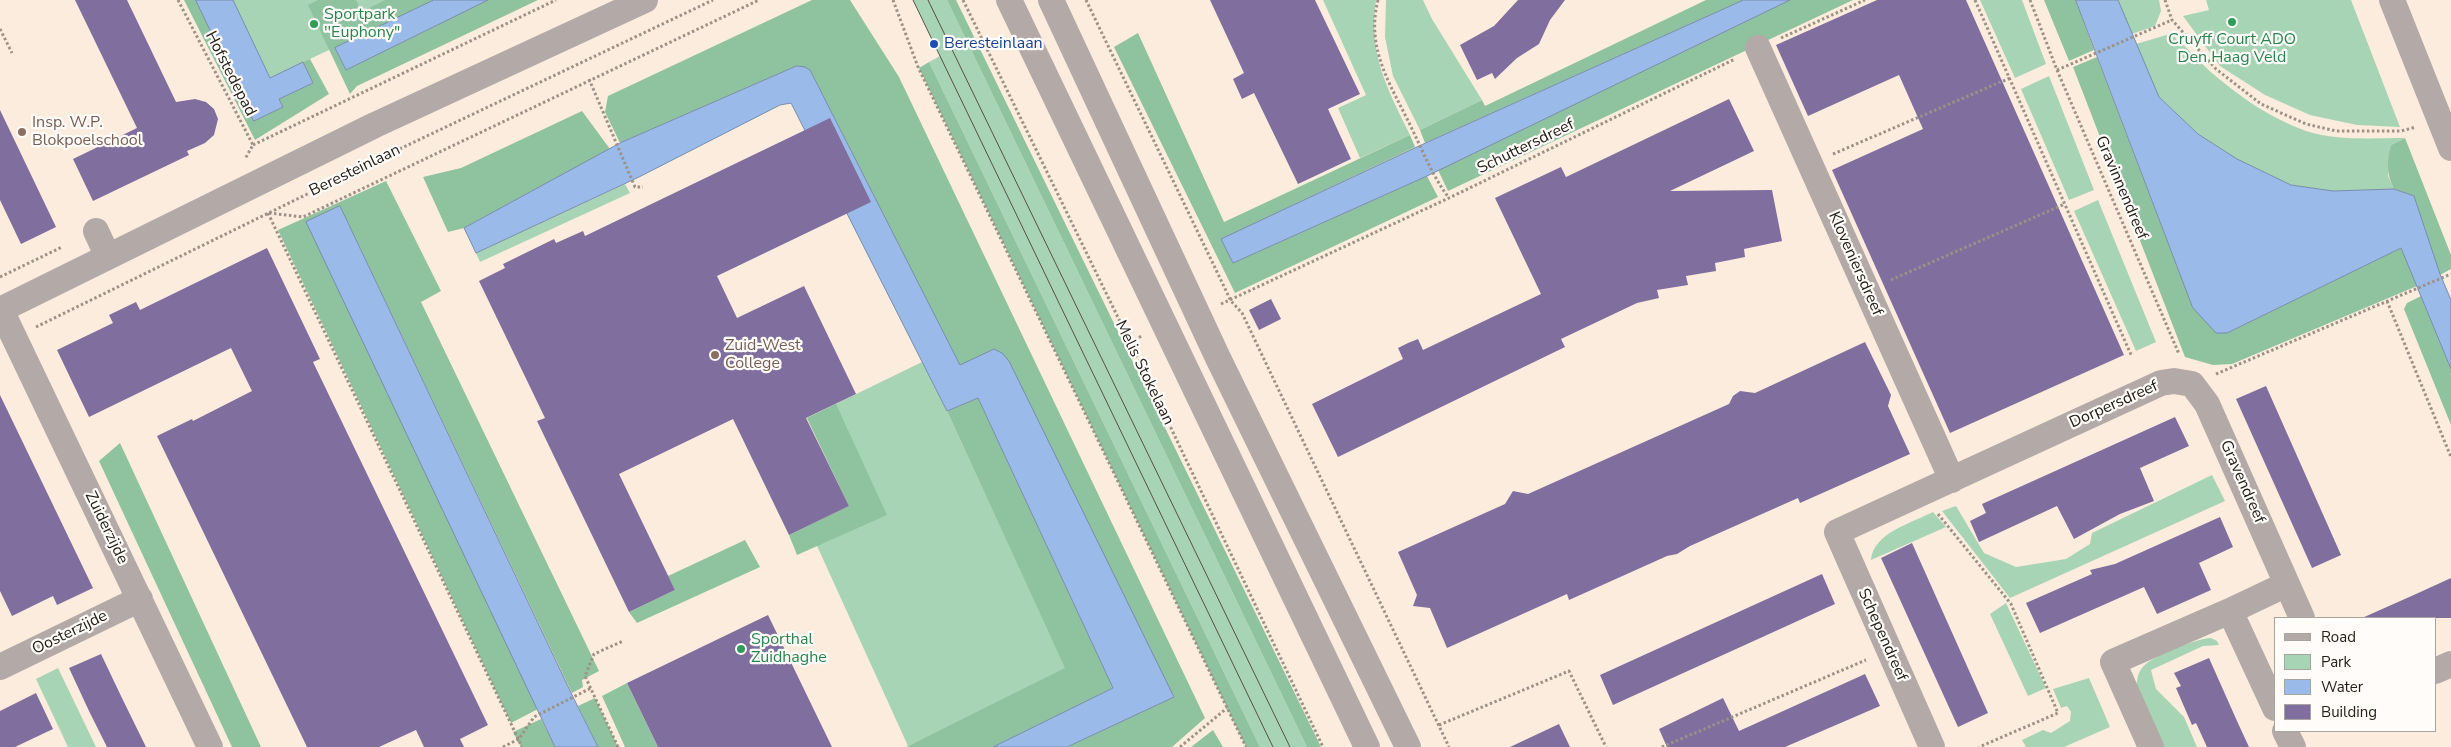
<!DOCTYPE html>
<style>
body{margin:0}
#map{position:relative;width:2451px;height:747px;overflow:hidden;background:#fcecde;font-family:"Nunito Sans",sans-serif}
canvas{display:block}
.legend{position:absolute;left:2274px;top:617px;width:162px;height:115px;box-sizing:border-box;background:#fffcf9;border:1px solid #a8a4a0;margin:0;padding:6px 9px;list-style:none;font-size:15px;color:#25201b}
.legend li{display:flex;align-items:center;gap:10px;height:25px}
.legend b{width:25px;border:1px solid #a8a4a0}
</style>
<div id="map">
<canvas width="2451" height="747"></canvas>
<ul class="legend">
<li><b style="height:6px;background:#b3aaa7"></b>Road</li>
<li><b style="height:14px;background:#a7d4b4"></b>Park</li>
<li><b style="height:14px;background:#9abbe9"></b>Water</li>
<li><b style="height:14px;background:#806e9e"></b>Building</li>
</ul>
</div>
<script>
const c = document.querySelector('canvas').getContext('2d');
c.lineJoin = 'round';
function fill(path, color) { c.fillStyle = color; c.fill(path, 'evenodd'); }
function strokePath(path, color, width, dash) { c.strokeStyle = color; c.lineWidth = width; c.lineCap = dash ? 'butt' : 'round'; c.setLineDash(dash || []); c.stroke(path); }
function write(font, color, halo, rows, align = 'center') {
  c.font = font + ' "Nunito Sans",sans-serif'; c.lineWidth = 4.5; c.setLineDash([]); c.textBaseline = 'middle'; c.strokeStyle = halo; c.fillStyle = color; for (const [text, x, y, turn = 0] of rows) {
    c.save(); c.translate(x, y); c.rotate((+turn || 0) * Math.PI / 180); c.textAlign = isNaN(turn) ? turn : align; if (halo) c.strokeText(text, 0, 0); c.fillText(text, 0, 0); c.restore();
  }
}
fill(new Path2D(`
 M233 0H434L270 78Z
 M913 0H947L1307 747H1260L929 62 940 56Z
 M1323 0H1376C1368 54 1387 88 1410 135L1360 158 1338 108 1366 95Z
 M1386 0H1423L1432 19 1482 100 1420 130 1393 76 1385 37Z
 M1980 0H2022L2046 64 2015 78Z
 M2118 0H2159L2161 11 2155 26 2132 34Z
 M2206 0H2351L2400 127 2357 125 2310 115 2265 95 2220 66 2183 16 2209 10Z
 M2170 34C2186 45 2197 60 2212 73 2240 97 2270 118 2306 131 2335 141 2374 138 2405 138L2391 145 2388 176 2394 189 2333 191 2291 185 2237 159 2198 134 2159 97 2136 44Z
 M2049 76 2094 190 2069 200 2021 89Z
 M625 184 630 193 480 262 476 253Z
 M2098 200 2156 342 2136 351 2074 211Z
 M922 362 947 411 1066 669 908 746 808 526 849 506 807 418Z
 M2212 475 2225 501 2010 598 1942 511 1956 506 1984 553 2016 567 2066 559 2090 544 2092 533Z
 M1933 512 1946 527 1871 560C1873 533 1912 523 1933 512Z
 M2006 603 2046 688 2028 696 1990 614Z
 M2211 638 2217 641 2219 645 2203 646 2151 670 2156 689 2184 717 2197 747H2164L2137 687C2137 681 2137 674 2142 668 2151 656 2195 639 2211 638Z
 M58 668 96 747H68L36 679Z
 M2089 678 2110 727 2064 747H2026L2022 740 2043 730 2051 733 2070 721 2071 712 2067 706 2061 708 2053 689Z`), '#a7d4b4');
fill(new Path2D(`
 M184 0H196L254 121 283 107 279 99 313 83 303 62 310 59 329 94 255 140Z
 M318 0H356L361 12 385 0H434L335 48 346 70 488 0H538L357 86 350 94 308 5Z
 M812 0H850L899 77 1205 718 1172 747H1067L1174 697 994 349 960 366 810 70 797 66 620 143 605 112 608 96Z
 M947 0H956L1321 747H1307Z
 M1706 0H1744L1425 143 1420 130 1482 100 1485 106Z
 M1790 0H1853L1448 191 1438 170Z
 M2044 0H2076L2094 50 2069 61Z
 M1138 33 1224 222 1410 135 1415 147 1222 239 1233 263 1427 176 1438 197 1235 293 1114 47Z
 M2097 57 2193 308 2227 333 2401 248 2417 286 2232 364 2213 365 2185 357 2073 67Z
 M929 62 1260 747H1246L919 68Z
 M582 111 610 149 464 228 448 232 423 177 461 168Z
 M2405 138 2451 255V269L2440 275 2414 196 2394 189C2386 173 2387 162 2391 145Z
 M386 181 441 291 421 302 599 671 582 680 583 687 572 693 340 206 307 222 538 709 511 723 278 230Z
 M2421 296 2451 369V425L2404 309 2407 303Z
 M978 398 1113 688 993 747H906L1065 668 947 411Z
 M836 404 887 515 797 555 789 535 849 506 807 418Z
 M120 443 261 747H232L99 461Z
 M745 540 760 567 637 623 629 612 675 590 668 576Z
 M627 683 658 747H625L602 696Z
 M595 698 618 747H598L578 706Z
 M541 719 555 747H521L513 732Z
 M1213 730 1223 747H1191Z`), '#8fc39f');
const water = new Path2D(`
 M196 0H233L270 78 303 62 313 83 279 99 283 107 254 121Z
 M434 0H488L346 70 335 48Z
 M1744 0H1790L1427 176 1233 263 1221 239 1419 146Z
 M2076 0H2118L2159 97 2198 134 2237 159 2291 185 2333 191 2394 189 2414 196 2440 274 2451 300V369L2401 248 2227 333H2216L2193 308Z
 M797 66 805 67 810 70 960 365 994 349 1002 353 1009 361 1174 697 1067 747H993L1113 688 978 398 947 411 791 103 780 105 639 177 476 253 464 228 620 143Z
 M340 206 574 699 598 747H555L306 222Z`);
fill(water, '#9abbe9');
strokePath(water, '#778cab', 1);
fill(new Path2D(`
 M75 0H127L176 102 195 99 206 102 214 109 218 119 214 135 205 143 187 151 189 155 93 201 73 159 137 128Z
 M1210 0H1315L1360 94 1328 109 1351 159 1298 184 1254 93 1242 99 1233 79 1244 73Z
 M1518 0H1565L1550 20 1539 44 1517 58 1495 79 1492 73 1477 80 1460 45 1494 26Z
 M1877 0H1966L2124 355 1950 433 1832 170 1923 129 1899 75 1808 116 1776 45Z
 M1729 99 1754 151 1670 191 1772 190 1782 241 1744 249 1745 257 1715 263 1716 271 1686 276 1688 285 1657 290 1659 298 1637 303 1561 339 1565 347 1338 457 1312 404 1403 359 1398 348 1408 343 1418 339 1423 350 1541 294 1495 198 1561 167 1566 177Z
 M0 110 56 227 21 244 0 200Z
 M830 118 871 202 717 276 737 318 804 286 856 394 806 418 849 506 789 535 733 419 619 474 675 590 629 612 537 421 545 418 479 281 505 268 503 264 554 239 556 243 583 231 585 236Z
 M267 248 320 359 313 362 488 725 460 739 464 747H424L416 730 379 747H307L157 436 192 419 193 421 252 391 231 348 89 417 57 350 113 323 109 315 136 302 140 310Z
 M1271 299 1281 319 1259 330 1249 310Z
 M1865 342 1891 395 1888 406 1910 454 1800 503 1798 498 1690 546 1677 554 1667 556 1569 600 1567 594 1447 648 1430 608 1413 606 1417 595 1398 552 1505 504 1513 491 1528 494 1729 404 1733 396 1740 391 1755 393Z
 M2266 386 2341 555 2312 568 2236 399Z
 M0 395 93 588 57 605 53 596 12 616 0 591Z
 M2175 417 2189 446 2140 468 2154 501 2120 514 2074 539 2057 506 1979 542 1970 521 1986 513 1982 504Z
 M2220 517 2233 547 2199 563 2211 590 2157 614 2144 587 2040 633 2026 603 2092 574 2090 570 2115 564Z
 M1912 543 1988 713 1958 727 1881 558Z
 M1822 574 1835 604 1613 705 1600 675Z
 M2451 578V618H2362L2416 594Z
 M768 615 832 747H658L627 683Z
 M101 654 121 696 146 747H107L89 711 69 668Z
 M2209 658 2237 721 2249 747H2207L2196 723 2192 725 2176 688 2181 686 2174 673Z
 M1865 674 1880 706 1785 747H1667L1659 729 1723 698 1739 731Z
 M36 693 53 729 15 747H0V711Z
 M1559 724 1570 747H1510Z`), '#806e9e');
strokePath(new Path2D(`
 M178 0 253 145 245 159
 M893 0 918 67 1246 747
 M963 0 1130 342 1323 747
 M1086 0 1231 301 1242 313 1449 747
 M1378 0C1365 51 1393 88 1413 131 1424 154 1433 177 1449 198
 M1975 0 2132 357
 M2030 0 2057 70 2179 354
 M2165 0 2172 20 2216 69 2261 104 2306 124 2336 131H2401L2416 127
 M0 29 12 53
 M1781 38 1865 0
 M2057 70 2172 20
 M589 79 635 187H643
 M253 145 556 0
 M1833 154 2010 78
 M268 213 522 747
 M269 213 303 217 759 0
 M0 277 62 247
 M1891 280 2065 204
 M2387 301 2451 457
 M1221 304 1449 198 1735 59
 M36 327 389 154 713 0
 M1130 342 1142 336
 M2216 374 2451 274
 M1938 514 2011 604 2058 713 1979 747
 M1439 725 1569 671 1606 747
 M503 747 519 739 534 717 589 689 590 691
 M618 747 585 676 594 654 623 641
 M1180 747 1227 708
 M1662 747 1866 660`), '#9c9187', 3, [2.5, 2.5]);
strokePath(new Path2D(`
 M1009 0 1367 747
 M1051 0 1218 358 1408 747
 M2392 0 2451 148
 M1758 48 1952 480
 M96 231 108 257
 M0 310 375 125 645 0
 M1 310 210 747
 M0 667 140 599
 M2435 671 2451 664
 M2275 708 2230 611 2287 584
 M2285 731 2293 747
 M1932 747 1837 532 2161 383 2174 381 2192 384 2207 404 2302 618
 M2151 747 2113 662 2230 611`), '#b3aaa7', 26);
strokePath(new Path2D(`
 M913 0 1273 747
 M928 0 1290 747`), '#585049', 1);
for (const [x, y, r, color] of [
 [2232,22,5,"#2e9e5b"],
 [314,24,5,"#2e9e5b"],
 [934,44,5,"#1a4fb4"],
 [22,132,5,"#8d6e63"],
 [715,355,5,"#8d6e63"],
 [741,649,5,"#2e9e5b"]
]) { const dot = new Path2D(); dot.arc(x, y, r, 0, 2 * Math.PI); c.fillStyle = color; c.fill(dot); strokePath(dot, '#fffcf9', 2); }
write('16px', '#27864d', '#fffcf9', [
 ["Sportpark",324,15],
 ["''Euphony\"",324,33],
 ["Cruyff Court ADO",2232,40,"center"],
 ["Den Haag Veld",2232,58,"center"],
 ["Sporthal",751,640],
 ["Zuidhaghe",751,658]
], 'left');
write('16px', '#164399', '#fffcf9', [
 ["Beresteinlaan",944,44]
], 'left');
write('16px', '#25201b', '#fffcf9', [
 ["Hofstedepad",230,74,63],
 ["Schuttersdreef",1526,147,-26],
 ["Beresteinlaan",355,171,-26],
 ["Gravinnendreef",2121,188,67],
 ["Kloveniersdreef",1855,264,66],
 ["Melis Stokelaan",1144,373,64],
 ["Dorpersdreef",2114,405,-24],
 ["Gravendreef",2242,482,66],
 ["Zuiderzijde",106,528,64],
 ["Oosterzijde",70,633,-26],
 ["Schependreef",1882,635,66]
]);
write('16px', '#785e54', '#fffcf9', [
 ["Insp. W.P.",32,123],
 ["Blokpoelschool",32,141],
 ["Zuid-West",725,346],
 ["College",725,364]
], 'left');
</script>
